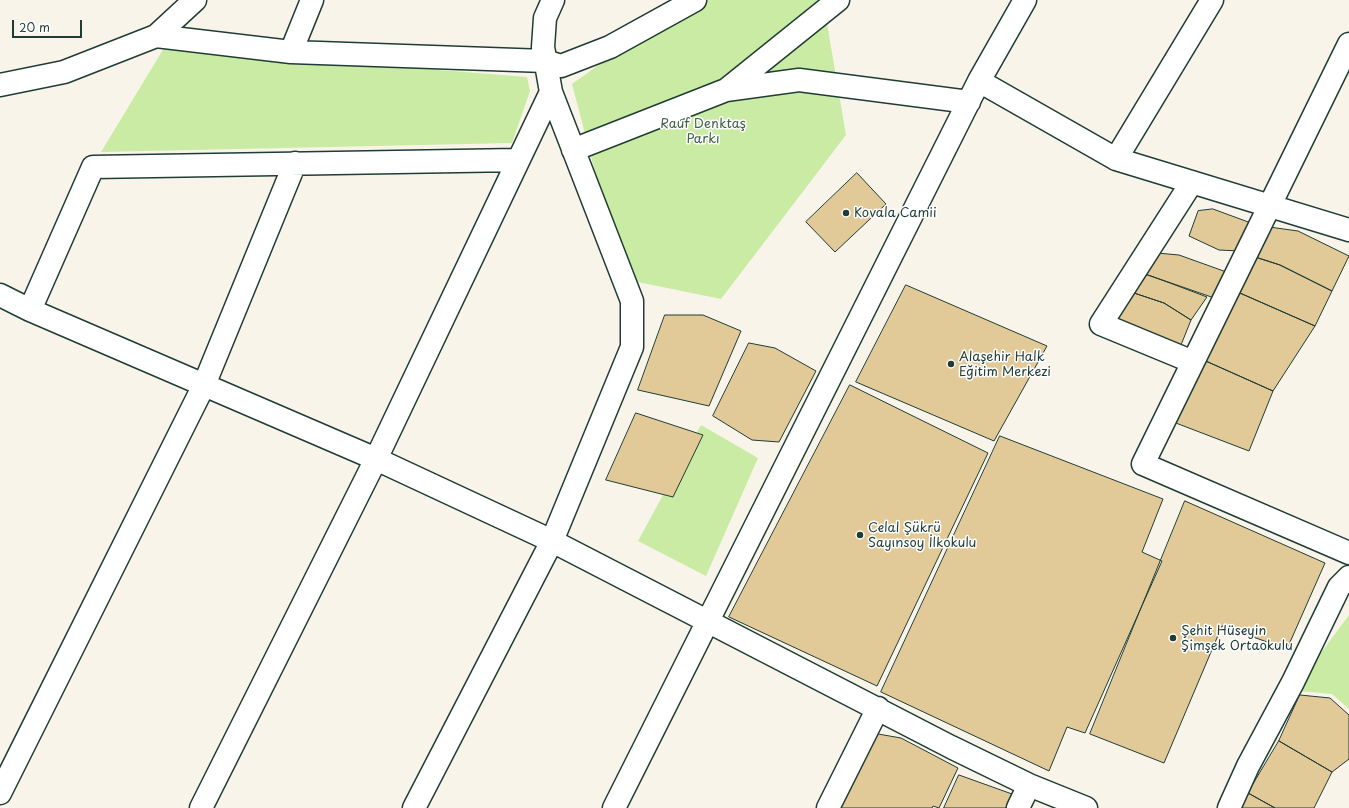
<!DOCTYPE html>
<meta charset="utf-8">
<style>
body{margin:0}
#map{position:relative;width:1349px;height:808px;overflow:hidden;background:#f9f4ea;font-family:"Playpen Sans",sans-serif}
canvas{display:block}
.scale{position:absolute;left:12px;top:20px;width:70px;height:18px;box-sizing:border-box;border:2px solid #1f3d34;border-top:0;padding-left:5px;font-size:12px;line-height:14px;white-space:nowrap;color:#1f3d34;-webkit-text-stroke:3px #fff;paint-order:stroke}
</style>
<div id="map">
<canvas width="1349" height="808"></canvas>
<div class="scale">20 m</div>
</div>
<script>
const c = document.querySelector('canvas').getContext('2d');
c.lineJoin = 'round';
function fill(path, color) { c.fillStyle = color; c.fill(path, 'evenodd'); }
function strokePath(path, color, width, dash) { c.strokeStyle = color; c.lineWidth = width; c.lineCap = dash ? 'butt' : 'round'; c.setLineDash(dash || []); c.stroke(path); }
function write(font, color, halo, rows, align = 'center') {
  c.font = font + ' "Playpen Sans",sans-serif'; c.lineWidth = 3; c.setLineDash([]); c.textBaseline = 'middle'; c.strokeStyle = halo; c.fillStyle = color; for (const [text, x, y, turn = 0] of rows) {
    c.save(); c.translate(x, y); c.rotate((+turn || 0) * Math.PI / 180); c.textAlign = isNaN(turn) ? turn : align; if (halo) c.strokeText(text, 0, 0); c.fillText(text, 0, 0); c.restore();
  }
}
fill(new Path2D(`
 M690 0H823L846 135 721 299 623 279 572 84Z
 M164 48 527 77 530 91 512 143 101 152Z
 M701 425 758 458 706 576 638 541Z
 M1349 615V709L1332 694 1298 691 1317 658Z`), '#caeba3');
const building = new Path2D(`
 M857 173 886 204 835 252 806 222Z
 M1213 209 1251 223 1240 251 1219 250 1189 236 1198 211Z
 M1262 226 1298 231 1349 256 1332 291 1280 265 1249 255Z
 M1157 253 1179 255 1232 274 1220 300 1145 274Z
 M1249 255 1280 265 1332 291 1315 326 1233 290Z
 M1145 274 1170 283 1207 297 1191 320 1164 303 1134 293Z
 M906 285 1047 346 994 441 856 382Z
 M1233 290 1315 326 1273 391 1199 358Z
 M1134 293 1164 303 1191 320 1181 345 1172 349 1116 319Z
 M665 315H703L741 331 709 406 638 390Z
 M749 343 775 348 816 371 779 442 752 440 713 416Z
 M1199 358 1273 391 1249 451 1168 420Z
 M850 385 988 453 877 686 729 617Z
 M636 413 703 435 673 497 606 480Z
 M1000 436 1163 499 1142 552 1162 561 1085 733 1067 727 1049 771 881 692Z
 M1185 501 1325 563 1287 649 1222 626 1164 763 1090 734Z
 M1300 695 1330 698 1349 715V759L1332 772 1279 741Z
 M878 734 901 738 958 768 939 808 933 806 932 808H840Z
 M1279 741 1332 772 1314 808H1275L1248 793Z
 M959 775 1012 794 1006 808H944Z
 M1248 793 1275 808H1240Z`);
fill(building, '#e2c998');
strokePath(building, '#1f3d34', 1);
const minor = new Path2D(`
 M156 36 291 52 545 61 561 66 610 47 695 0
 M1349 44 1143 464 1349 553
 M291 52 312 0
 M979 81 1116 159 1349 230
 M0 85 64 72 156 36 195 0
 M726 90 838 0
 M573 150 726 90 799 80 969 102
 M1116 159 1212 0
 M1192 182 1101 324 1193 362
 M0 295 30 310 376 459 552 541 951 747 1029 785 1086 808
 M30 310 93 167 518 160
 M0 793 204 385 295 163
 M201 808 376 459 551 92
 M414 808 552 541 632 347V301L551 92 543 47 545 18 553 0
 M614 808 979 81 1025 0
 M828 808 878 708
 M1018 808 1029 785
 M1229 808 1248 766 1293 682 1339 587 1349 577`);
strokePath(minor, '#1f3d34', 25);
strokePath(minor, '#fff', 22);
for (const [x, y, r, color] of [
 [846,213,4,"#1f3d34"],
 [951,364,4,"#1f3d34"],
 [860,535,4,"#1f3d34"],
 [1173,638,4,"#1f3d34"]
]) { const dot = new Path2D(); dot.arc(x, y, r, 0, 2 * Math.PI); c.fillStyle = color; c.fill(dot); strokePath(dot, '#fff', 1.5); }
write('13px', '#41604a', '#fff', [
 ["Rauf Denktaş",703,124],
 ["Parkı",703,139]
]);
write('13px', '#1f3d34', '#fff', [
 ["Kovala Camii",854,213],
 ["Alaşehir Halk",959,357],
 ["Eğitim Merkezi",959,372],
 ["Celal Şükrü",868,528],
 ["Sayınsoy İlkokulu",868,543],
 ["Şehit Hüseyin",1181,631],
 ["Şimşek Ortaokulu",1181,646]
], 'left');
</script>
